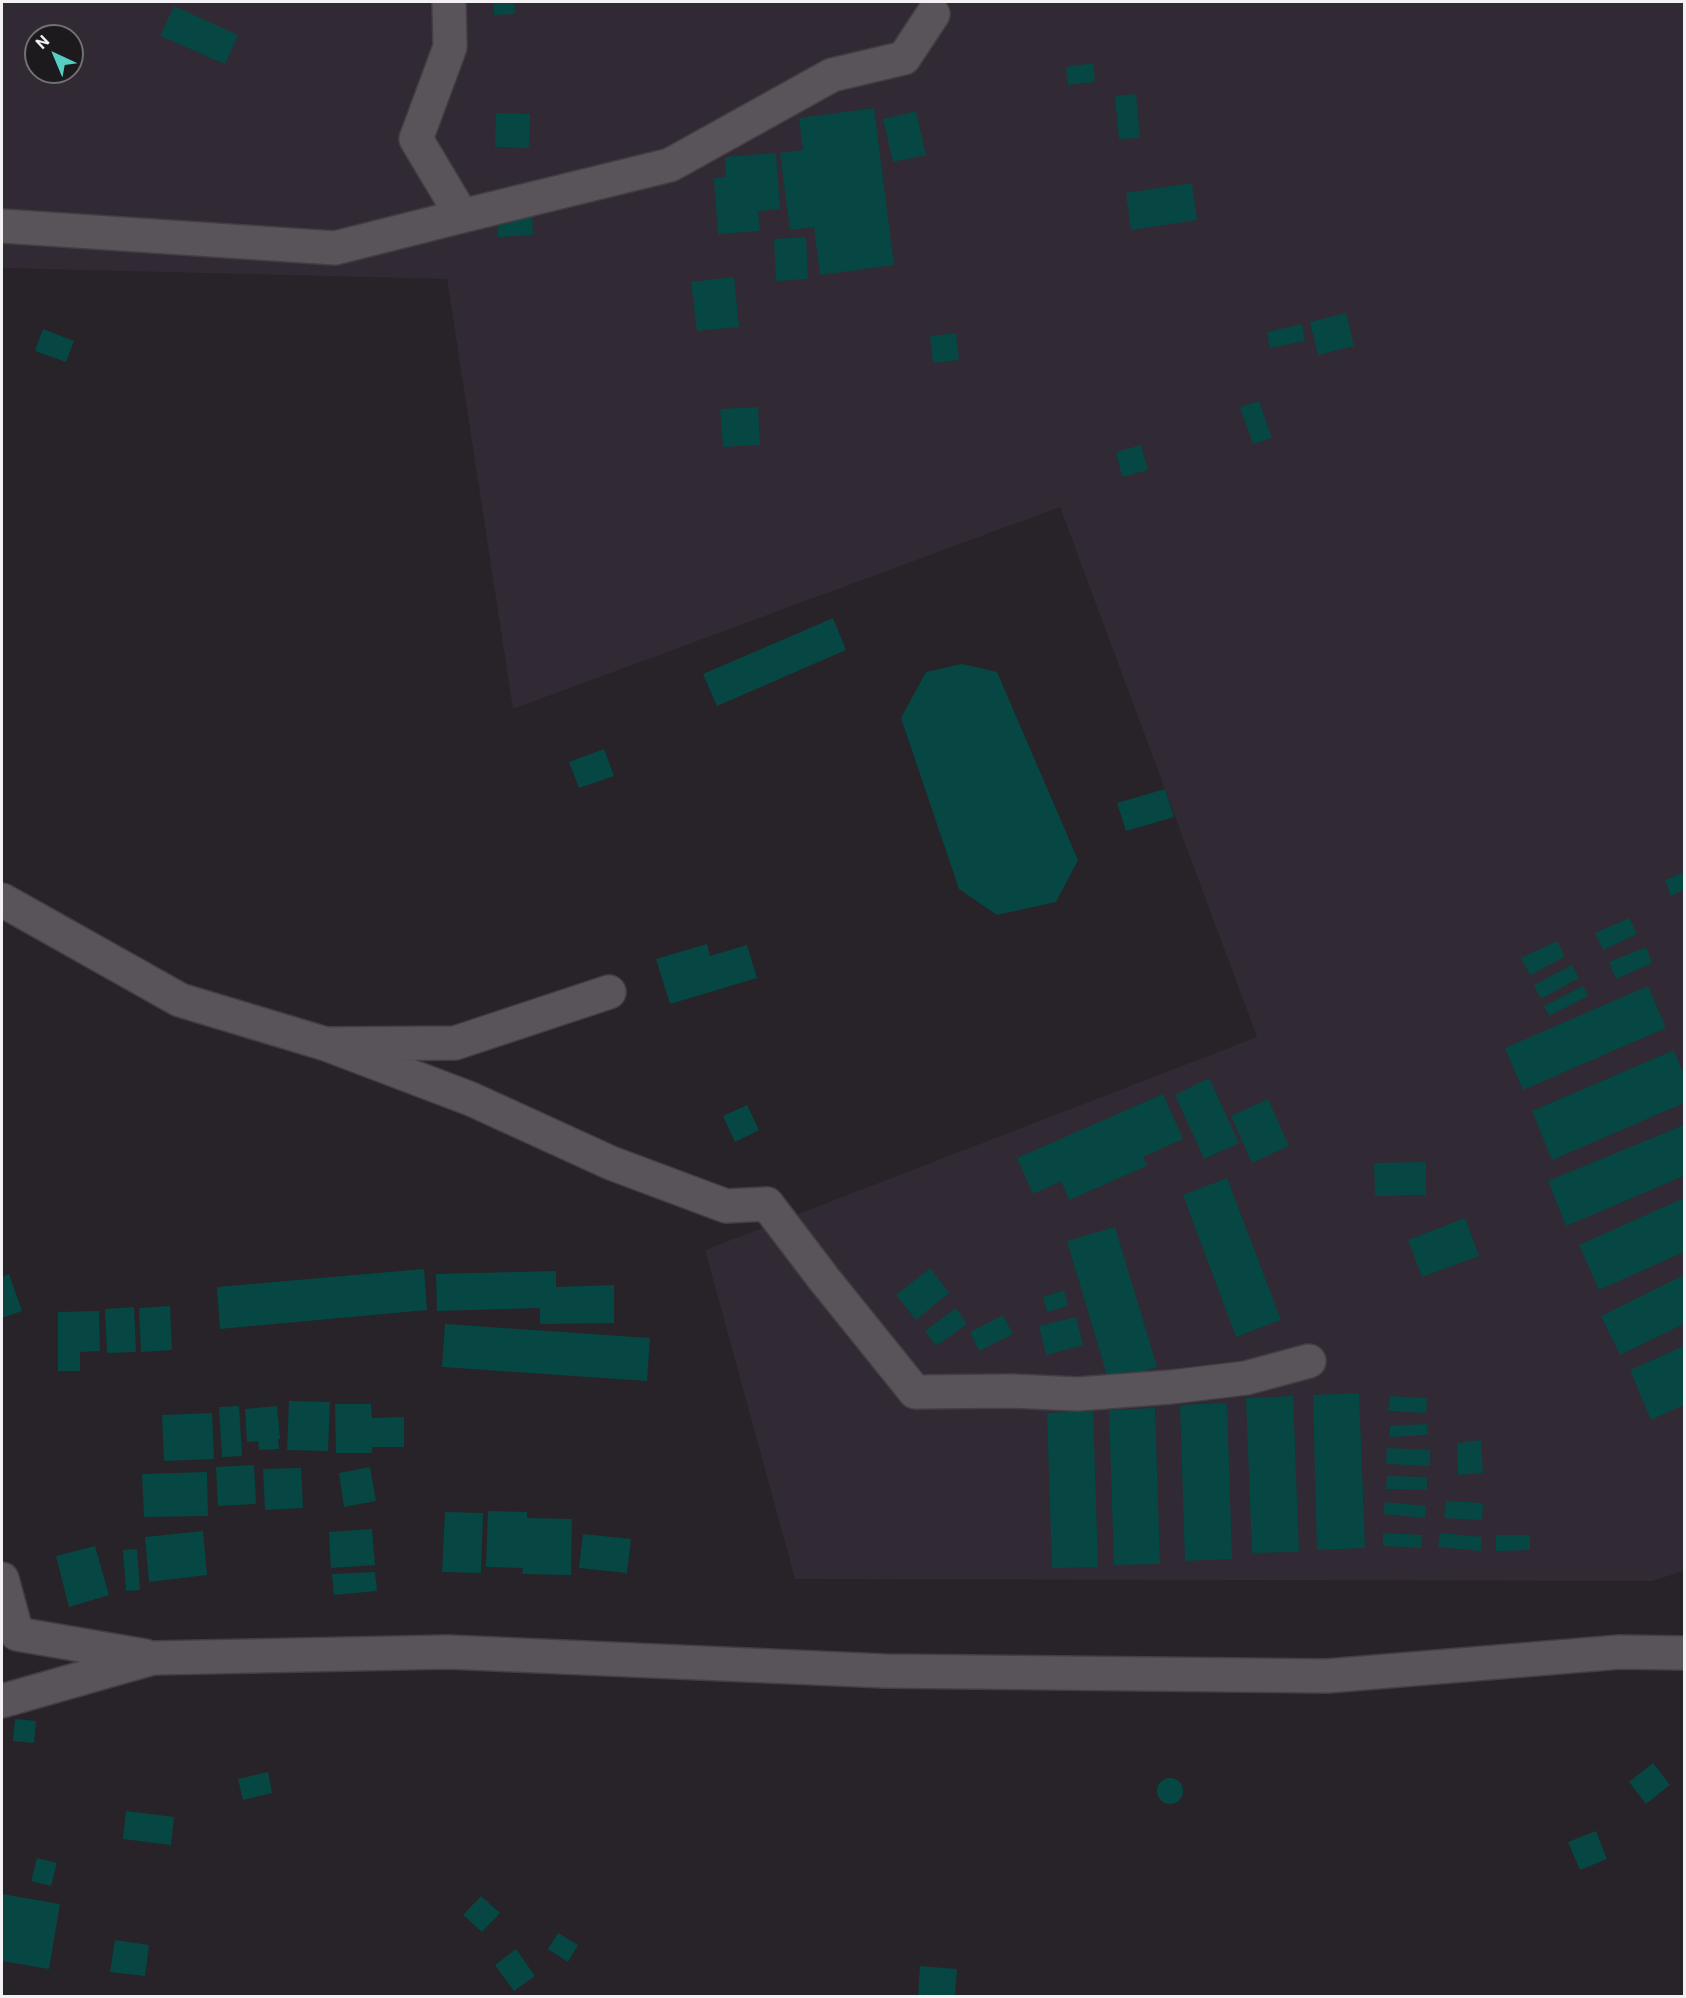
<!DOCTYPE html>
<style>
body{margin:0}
#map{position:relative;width:1686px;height:1998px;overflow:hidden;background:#272328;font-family:Roboto,sans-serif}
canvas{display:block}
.frame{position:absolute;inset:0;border:3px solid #f3f1f4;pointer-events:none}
.north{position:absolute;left:24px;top:24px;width:60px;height:60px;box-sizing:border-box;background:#1d1a1e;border:2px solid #737074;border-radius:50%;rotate:316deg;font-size:16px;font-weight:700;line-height:24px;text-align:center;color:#f3f1f4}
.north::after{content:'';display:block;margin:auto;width:21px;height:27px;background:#55cec4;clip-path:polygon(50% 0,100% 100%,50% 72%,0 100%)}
</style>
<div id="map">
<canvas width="1686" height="1998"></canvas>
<div class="frame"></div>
<div class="north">N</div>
</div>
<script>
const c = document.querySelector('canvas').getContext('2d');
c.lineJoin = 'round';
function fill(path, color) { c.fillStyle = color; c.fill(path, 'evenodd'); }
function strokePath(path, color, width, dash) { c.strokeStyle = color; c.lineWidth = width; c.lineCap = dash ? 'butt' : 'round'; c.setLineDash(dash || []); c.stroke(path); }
fill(new Path2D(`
 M2 2H1684V1571L1652 1581 795 1579 705 1250 1257 1037 1060 507 513 709 447 279 2 268ZM36 36H72V72H36Z`), '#312933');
fill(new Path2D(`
 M494 2H514L515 14 494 15Z
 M174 6 238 35 225 64 160 36Z
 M1093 63 1095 82 1068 85 1066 67Z
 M1136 94 1140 138 1119 139 1115 96Z
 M874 108 894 265 820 275 814 227 790 230 780 153 803 150 799 118Z
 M916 111 926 155 893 162 883 119Z
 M496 113 530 114 529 148 495 147Z
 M776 153 780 209 758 211 760 231 718 234 714 178 726 177 725 157Z
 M1192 183 1197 220 1131 230 1126 193Z
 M532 209 533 235 498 237 497 210Z
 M806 237 808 279 776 281 774 239Z
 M734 277 739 327 697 331 691 282Z
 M1346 313 1354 346 1318 355 1310 322Z
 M1302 324 1305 341 1270 348 1267 332Z
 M43 329 74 341 66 362 35 351Z
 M956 333 959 360 933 363 930 336Z
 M1259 401 1272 438 1253 444 1240 407Z
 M758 407 760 445 723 447 720 409Z
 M1141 445 1148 470 1122 477 1116 452Z
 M833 618 846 650 717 706 703 674Z
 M962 664 997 672 1078 860 1056 902 997 915 959 889 901 718 926 672Z
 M604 749 614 776 579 788 569 762Z
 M1165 789 1174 817 1126 831 1117 803Z
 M1684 872V890L1671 896 1665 880Z
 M1629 918 1637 934 1603 950 1595 933Z
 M1557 941 1565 957 1530 975 1521 958Z
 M707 944 710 956 747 945 757 978 670 1004 656 959Z
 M1646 947 1652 963 1616 979 1609 962Z
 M1572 965 1579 978 1541 999 1534 985Z
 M1583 986 1588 996 1549 1016 1544 1006Z
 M1648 986 1666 1028 1523 1090 1505 1048Z
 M1674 1050 1684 1075V1103L1552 1160 1532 1111Z
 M1209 1078 1239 1143 1204 1159 1175 1095Z
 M1163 1094 1183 1139 1143 1157 1147 1166 1069 1200 1061 1181 1033 1194 1017 1158Z
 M1268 1099 1289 1146 1252 1163 1231 1116Z
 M747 1105 759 1130 735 1142 723 1116Z
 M1684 1125V1176L1566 1226 1548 1181Z
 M1426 1162V1195L1375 1196 1374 1163Z
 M1227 1178 1281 1320 1236 1337 1183 1195Z
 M1684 1198V1252L1599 1290 1579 1245Z
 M1465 1218 1479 1256 1422 1277 1408 1240Z
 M1115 1227 1157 1367 1109 1382 1067 1241Z
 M930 1268 949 1293 916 1320 896 1295Z
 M424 1269 427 1310 220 1329 217 1287Z
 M556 1271V1287L614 1285V1323L540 1324V1308L437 1311 436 1274Z
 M9 1274 22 1311 2 1318V1277Z
 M1684 1275V1324L1620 1355 1601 1316Z
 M1064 1290 1068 1306 1047 1312 1043 1297Z
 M170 1306 172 1350 141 1352 139 1308Z
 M134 1307 136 1352 107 1353 105 1309Z
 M956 1308 967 1324 936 1346 925 1331Z
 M99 1311 100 1351 80 1352V1371H58V1312Z
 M1003 1315 1013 1334 979 1351 970 1332Z
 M1076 1317 1083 1345 1046 1355 1039 1326Z
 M445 1324 650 1338 647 1381 442 1367Z
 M1684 1346V1405L1651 1420 1630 1370Z
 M1359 1393 1365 1548 1317 1550 1313 1395Z
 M1293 1396 1299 1552 1252 1553 1246 1398Z
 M1390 1396 1427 1398 1426 1413 1388 1411Z
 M289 1401 330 1402 328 1451 287 1450Z
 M1227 1403 1232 1559 1185 1561 1180 1405Z
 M335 1404H371L372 1418 404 1417V1447H372V1453H336Z
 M239 1406 242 1456 222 1457 219 1407Z
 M277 1406 280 1439H278L279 1449 259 1450 258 1441 247 1442 245 1409Z
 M1155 1408 1160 1564 1114 1565 1109 1410Z
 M1093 1411 1098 1567 1052 1568 1047 1413Z
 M212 1413 214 1459 164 1461 162 1415Z
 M1427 1424 1428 1435 1390 1437V1426Z
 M1481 1440 1483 1473 1458 1475 1457 1443Z
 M1387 1448 1430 1450V1466L1386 1464Z
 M254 1465 256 1504 218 1506 216 1467Z
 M370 1467 376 1501 344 1507 339 1473Z
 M301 1468 303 1508 265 1510 263 1469Z
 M207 1472 208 1516 144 1517 142 1474Z
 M1387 1476 1427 1477V1490L1386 1489Z
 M1446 1501 1483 1503 1482 1520 1444 1518Z
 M1385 1502 1426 1506 1425 1518 1383 1514Z
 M488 1511 527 1512V1518L572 1519 571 1575 522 1574 523 1568 486 1567Z
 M445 1512 483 1513 481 1573 442 1572Z
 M372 1529 375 1565 331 1568 329 1532Z
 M203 1531 207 1575 149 1582 145 1537Z
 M1383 1533 1422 1535 1421 1548 1383 1546Z
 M1440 1533 1482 1537 1481 1551 1438 1547Z
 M583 1534 631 1539 627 1573 579 1568Z
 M1496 1535H1530V1550L1496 1551Z
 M95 1546 109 1595 69 1607 56 1556Z
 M137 1549 140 1590 126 1591 123 1550Z
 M375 1572 377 1591 334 1595 332 1574Z
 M15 1719 36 1721 34 1743 13 1741Z
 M1653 1763 1670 1785 1646 1804 1629 1782Z
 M268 1772 272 1793 243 1800 238 1779Z
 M1157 1791a13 13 0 1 1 26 0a13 13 0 1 1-26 0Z
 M126 1811 174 1817 171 1845 123 1839Z
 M1596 1831 1607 1859 1580 1870 1568 1842Z
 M37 1858 57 1863 51 1886 31 1881Z
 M2 1894 60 1904 49 1969 2 1961Z
 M481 1896 500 1913 482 1932 463 1915Z
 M558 1933 578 1945 568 1962 548 1949Z
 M115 1940 149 1945 145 1976 110 1972Z
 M516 1949 535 1976 514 1991 495 1965Z
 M920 1966 957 1969 955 1996H918Z`), '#064743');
const minor = new Path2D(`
 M449 2 450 47 416 139 462 216 670 165 832 75 904 58 933 14
 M2 226 335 248 462 216
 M2 900 180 1000 326 1044 455 1043 609 992
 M326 1044 471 1099 611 1163 726 1206 767 1204 824 1279 915 1392 1012 1391 1078 1394 1171 1387 1246 1378 1309 1361
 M2 1579 17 1634 145 1656
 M2 1701 153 1658 448 1652 885 1671 1327 1676 1620 1652 1684 1653`);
strokePath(minor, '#423e43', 36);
strokePath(minor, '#595459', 33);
</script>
